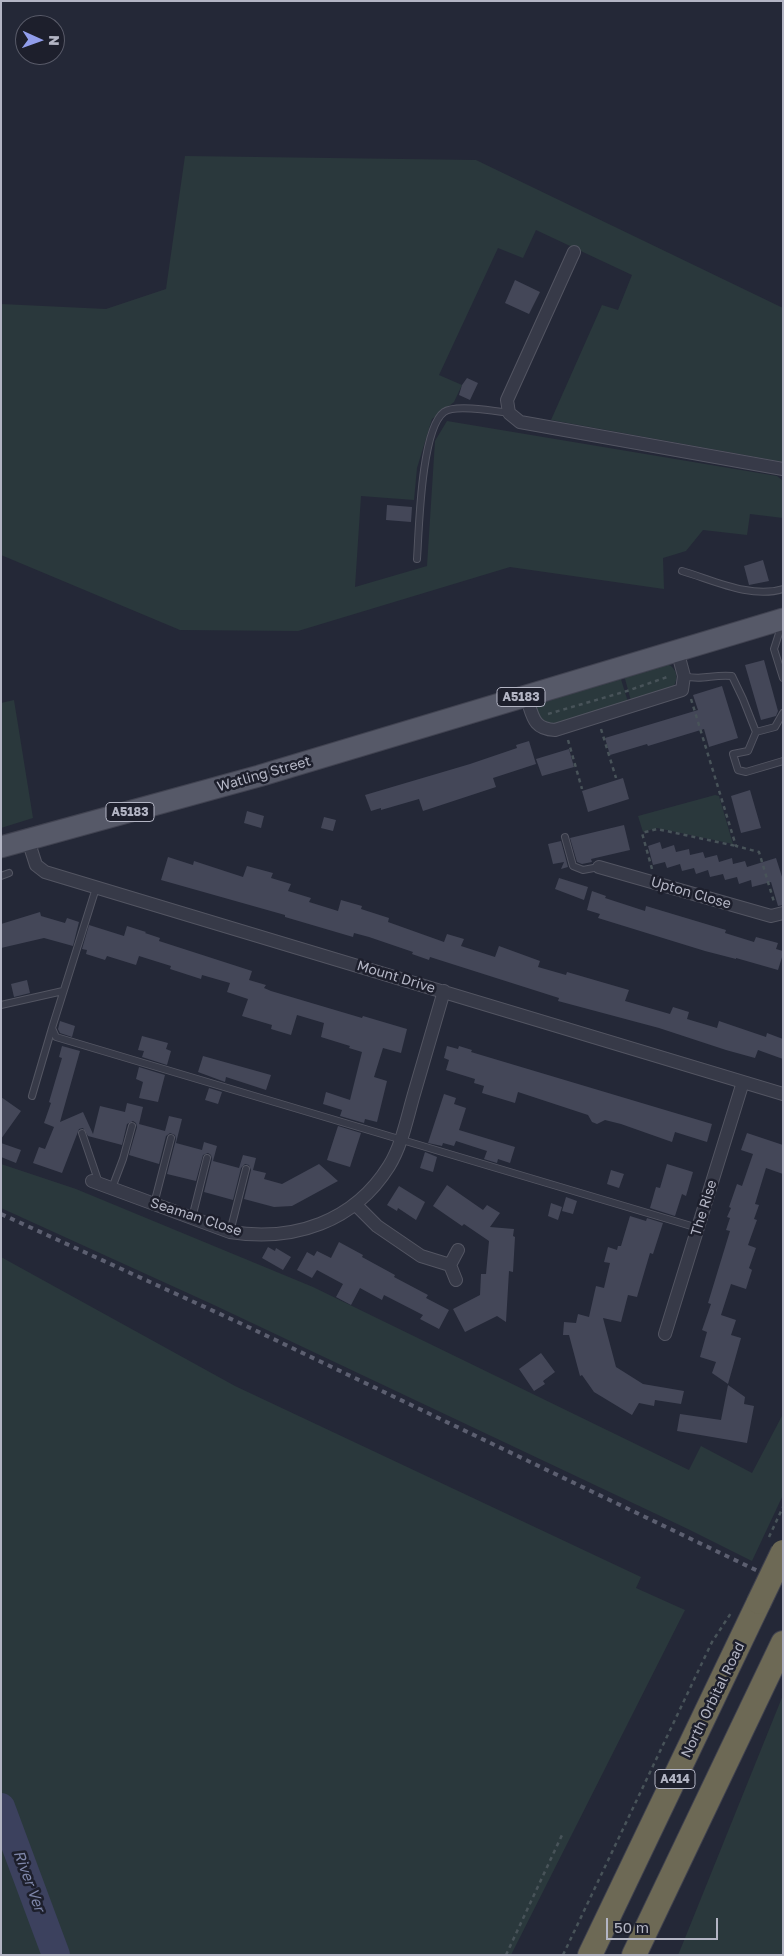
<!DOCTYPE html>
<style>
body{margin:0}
#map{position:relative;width:784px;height:1956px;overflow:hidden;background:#242837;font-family:"Golos Text",sans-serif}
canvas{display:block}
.frame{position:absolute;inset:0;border:2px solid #b3b5c4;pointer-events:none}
.north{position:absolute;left:15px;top:15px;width:50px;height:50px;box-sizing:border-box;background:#1d1f2c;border:1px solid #595b69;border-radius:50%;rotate:92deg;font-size:14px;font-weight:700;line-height:20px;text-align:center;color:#b3b5c4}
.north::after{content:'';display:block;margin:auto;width:18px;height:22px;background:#919deb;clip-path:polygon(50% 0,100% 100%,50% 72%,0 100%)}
.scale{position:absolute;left:606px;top:1918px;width:112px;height:22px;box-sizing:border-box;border:2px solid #b3b5c4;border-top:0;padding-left:6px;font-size:15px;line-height:18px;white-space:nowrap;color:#b3b5c4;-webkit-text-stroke:4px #1d1f2c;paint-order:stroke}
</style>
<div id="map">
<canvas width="784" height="1956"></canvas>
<div class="frame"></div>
<div class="north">N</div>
<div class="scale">50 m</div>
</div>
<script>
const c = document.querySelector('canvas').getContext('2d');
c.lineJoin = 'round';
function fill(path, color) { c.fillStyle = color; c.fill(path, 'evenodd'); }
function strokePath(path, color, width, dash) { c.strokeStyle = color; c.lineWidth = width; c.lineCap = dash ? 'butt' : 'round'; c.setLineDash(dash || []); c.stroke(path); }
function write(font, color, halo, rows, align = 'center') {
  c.font = font + ' "Golos Text",sans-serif'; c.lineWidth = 5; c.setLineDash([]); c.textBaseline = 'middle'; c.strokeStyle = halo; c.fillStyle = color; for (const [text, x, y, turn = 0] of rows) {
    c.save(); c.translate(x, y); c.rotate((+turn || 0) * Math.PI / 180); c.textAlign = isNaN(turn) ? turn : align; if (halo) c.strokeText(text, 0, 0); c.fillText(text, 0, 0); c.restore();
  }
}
fill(new Path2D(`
 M185 156 476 160 783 308V462L551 420 602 305 618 310 632 275 536 230 523 258 498 248 439 375 462 385 454 402 432 419 417 468 414 500 361 496 355 587 427 566 435 441 447 421 777 476 783 481V518L750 514 747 535 703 530 686 551 663 558 664 589 510 567 298 631 180 630 1 555V304L106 309 166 289Z
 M668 664C677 669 679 679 673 687L631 701 624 675Z
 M620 676 628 702 557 724 542 722 536 708 540 700Z
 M14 700 33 818 1 828V703Z
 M715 795 719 796 733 844 657 828 643 832 638 816Z
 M1 1164 76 1189 313 1287 689 1470 701 1446 752 1473 783 1414V1495L752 1561 690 1530 214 1305 1 1208Z
 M1 1257 235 1386 641 1577 636 1588 685 1610 511 1955H1Z
 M783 1695V1955H678L683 1943Z`), '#2a383c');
strokePath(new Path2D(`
 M1 1807 56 1955`), '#3c415e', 28);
fill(new Path2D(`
 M515 280 540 292 529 314 505 303Z
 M467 378 478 383 470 400 459 395 462 385Z
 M387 505 412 507 411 522 386 520Z
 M763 560 769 581 749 585 744 566Z
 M764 660 778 711 776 716 761 720 745 665Z
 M722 686 738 738 709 747 704 729 648 746 647 744 610 755 605 738 698 710 693 695Z
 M529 741 536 764 493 778 496 787 423 811 419 799 381 810V808L371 811 365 795 470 764 517 748 516 745Z
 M569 749 574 767 542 776 536 759Z
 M623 778 629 799 588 812 582 791Z
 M750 790 761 828 741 833 731 796Z
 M247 811 264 816 261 828 244 823Z
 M324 817 336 820 333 831 321 828Z
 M624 825 630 850 591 859 592 862 582 864 577 862 570 838Z
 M561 841 568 867 561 869 564 862 553 864 548 844Z
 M660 842 662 849 674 845 676 852 689 849 690 855 703 852 705 858 717 855 719 862 732 858 733 864 745 861 747 867 776 858 783 880V905L778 906 771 882 752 887 751 880 739 884 737 877 725 880 723 874 710 877 708 870 696 874 694 868 682 871 680 864 667 868 665 862 653 865 648 846Z
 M168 857 193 865 194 861 243 877 247 866 273 873 271 878 291 884 288 891 311 898 309 902 338 911 341 900 362 906 361 909 389 918 388 922 444 942 447 934 464 939 461 946 495 957 499 946 540 961 538 967 566 975 567 972 629 990 625 1001 670 1014 673 1007 689 1012 687 1019 717 1028 719 1021 766 1037 767 1033 783 1039V1059L758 1050 755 1058 726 1050 659 1028 558 1001 559 998 430 957 429 960 412 954 413 952 369 937 354 933 353 937 285 917V915L161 880Z
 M559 878 588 887 584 900 555 889Z
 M592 891 606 896 605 898 645 911 646 906 726 930 725 933 754 942 756 937 778 943 776 949 783 951V954L778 970 736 958V959L705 951 598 918 600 914 587 910Z
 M40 912 41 916 65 923 67 918 79 922 73 946 44 938 1 948V924Z
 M89 925 124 936 127 926 146 932 145 933 160 938 159 941 252 971 249 980 266 985 264 988 271 991 362 1018 363 1016 407 1029 401 1053 383 1048 374 1077 387 1081 377 1122 365 1119 364 1123 340 1116 342 1110 323 1104 326 1092 350 1100 362 1052 349 1048 350 1046 321 1037 324 1023 297 1015 291 1035 271 1029 272 1025 242 1016 248 999 227 992 230 983 202 975 201 979 170 969 171 966 139 956 136 965 107 956 105 960 86 954 87 950 82 949Z
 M27 980 30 993 14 997 11 984Z
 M60 1021 75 1026 72 1037 60 1033 58 1029Z
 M142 1036 168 1043 166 1049 171 1051 167 1065 142 1057 144 1051 138 1050Z
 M62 1046 80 1051 60 1122 83 1112 93 1134 100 1106 125 1112 127 1103 143 1107 139 1124 165 1131 169 1116 182 1119 176 1143 202 1150 204 1142 217 1146 213 1161 239 1168 243 1155 256 1158 253 1170 266 1173 264 1179 282 1184 319 1164 338 1181 292 1206 274 1207 244 1199 251 1170 249 1165 245 1164 241 1168 233 1200 204 1192 212 1159 211 1155 208 1153 203 1155 196 1181 167 1174 176 1139 175 1135 170 1133 166 1136 159 1164 129 1155 137 1127 136 1123 133 1121 127 1124 122 1145 88 1136 83 1128 79 1129 62 1173 33 1163 39 1147 45 1149 54 1127 44 1123 51 1103 49 1102 62 1058 59 1057Z
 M447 1046 458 1049 459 1046 472 1050 471 1052 712 1124 707 1142 675 1132 672 1142 621 1124 605 1120 597 1124 592 1122 588 1115 518 1092 515 1103 482 1093 484 1086 474 1083 475 1079 446 1070 449 1060 444 1058Z
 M203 1056 271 1075 266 1090 226 1077 225 1082 198 1072Z
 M139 1067 165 1075 158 1102 139 1098 143 1082 136 1079Z
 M209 1088 222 1092 218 1104 205 1100Z
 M444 1094 456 1098 454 1104 466 1108 459 1130 515 1147 510 1163 498 1159 497 1163 484 1159 487 1151 456 1141 454 1146 443 1143 442 1146 428 1143Z
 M1 1097 21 1111 1 1139Z
 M338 1126 361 1133 350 1167 327 1160Z
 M747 1133 783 1145V1174L766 1168 755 1204 759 1205 754 1219 757 1220 748 1245 756 1248 749 1268 752 1270 746 1289 731 1284 721 1315 736 1320 731 1335 741 1338 728 1384 712 1373 716 1362 700 1357 707 1332 702 1330 711 1304 708 1303 730 1231 726 1230 730 1218 727 1217 731 1208 729 1207 737 1184 742 1186 753 1154 741 1150Z
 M1 1143 21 1150 16 1163 1 1157Z
 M425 1152 437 1157 433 1172 420 1168Z
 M667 1164 693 1172 686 1196 682 1194 675 1216 650 1208 656 1187 660 1188Z
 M611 1170 624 1174 619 1188 607 1184Z
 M447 1185 483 1210 487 1205 500 1213 490 1227 514 1229 513 1236 515 1237 513 1272 509 1271 506 1322 497 1316 465 1332 453 1309 480 1295 481 1274H486L489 1241 464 1224 462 1226 433 1206Z
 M399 1186 425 1202 416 1220 398 1208 397 1211 387 1205Z
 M566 1197 577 1201 573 1214 562 1211Z
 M551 1203 562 1207 558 1220 548 1216Z
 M630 1216 646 1221 647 1218 663 1223 653 1254 650 1253 637 1297 628 1295 621 1322 603 1318 616 1367 643 1384 684 1391 681 1404 655 1400 654 1406 639 1403 632 1415 594 1392 582 1375 580 1376 569 1335H563L564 1322 576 1323 578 1314 589 1317 596 1286 604 1288 610 1263 604 1262 608 1247 617 1250 618 1246H621Z
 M339 1242 363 1255 362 1257 395 1275 394 1277 428 1295 426 1298 449 1310 439 1329 420 1319 423 1315 384 1295 382 1300 360 1288 351 1305 336 1297 343 1284 317 1270 312 1278 297 1270 307 1252 314 1256 317 1251 331 1258Z
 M268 1247 275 1251 276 1248 291 1257 283 1270 262 1258Z
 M541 1353 555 1372 543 1381 545 1384 534 1391 519 1369Z
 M728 1385 745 1397 744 1404 754 1406 747 1443 677 1431 680 1414 721 1420Z`), '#444758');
const lane = new Path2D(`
 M417 559C419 530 421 429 444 412 455 404 495 411 509 413
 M682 571C713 580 751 599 783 589
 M782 624 774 649 783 678
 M684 676C703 681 712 674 732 676L743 699 756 732 775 727 783 713
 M756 732 748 751 733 754 738 770 746 772 783 761
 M565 837 573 866 583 870 599 867
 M1 876 9 873
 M96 888 52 1028 56 1037 698 1228
 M1 1005 63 991
 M32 1096 52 1028
 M82 1133 99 1183
 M112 1188 123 1159 132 1126
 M154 1204 171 1138
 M192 1218 207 1158
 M230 1232 246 1169`);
const street = new Path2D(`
 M574 252 507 400 509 413 520 422 783 469
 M526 696C533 715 532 729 555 730L682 690 684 676 677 650
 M28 840 36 865 45 872 783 1094
 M599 867 771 916 783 913
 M92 1181 230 1232C294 1242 354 1222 389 1166 402 1145 407 1118 414 1094 424 1060 434 1026 444 991
 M356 1205 377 1226 421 1256 450 1265 458 1250
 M450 1265 456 1280
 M665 1334 743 1082`);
const primary = new Path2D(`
 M1 847 259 776 783 619`);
const highway = new Path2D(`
 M590 1955 759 1602
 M634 1955 783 1643`);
strokePath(lane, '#535562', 8);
strokePath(street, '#535562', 14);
strokePath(primary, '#414351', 23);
strokePath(highway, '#40424f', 26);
strokePath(new Path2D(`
 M691 699 736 846 759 852 774 902
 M548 714 627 691 670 676
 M601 729 616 778
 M568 740 582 789
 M652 869 642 833 657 829 736 846
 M769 1537 783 1507
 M506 1955 562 1835
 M563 1955 712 1642 731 1613`), '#485359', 2.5, [4, 4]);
strokePath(lane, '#373a48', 6);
strokePath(street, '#373a48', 12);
strokePath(primary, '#565968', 21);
strokePath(highway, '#6d6955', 24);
strokePath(new Path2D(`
 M1 1214 242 1324 783 1583`), '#5c5f70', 4, [5, 5]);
const highwayBridge = new Path2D(`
 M759 1602 783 1552`);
strokePath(highwayBridge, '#40424f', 26, []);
strokePath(highwayBridge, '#6d6955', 24);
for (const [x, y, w] of [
 [521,697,48],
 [130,812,48],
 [675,1779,40]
]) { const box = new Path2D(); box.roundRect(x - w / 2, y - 9.5, w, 19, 4); c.fillStyle = '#1d1f2c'; c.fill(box); strokePath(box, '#b3b5c4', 1); }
write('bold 12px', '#b3b5c4', null, [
 ["A5183",521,697],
 ["A5183",130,812],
 ["A414",675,1779]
]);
write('14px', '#b3b5c4', '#1d1f2c', [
 ["Watling Street",264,774,-16],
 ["Upton Close",691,893,16],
 ["Mount Drive",396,977,17],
 ["The Rise",704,1208,-73],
 ["Seaman Close",196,1217,18],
 ["North Orbital Road",713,1700,-64]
]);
write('italic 15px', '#7e86a9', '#1d1f2c', [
 ["River Ver",29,1881,70]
]);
</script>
